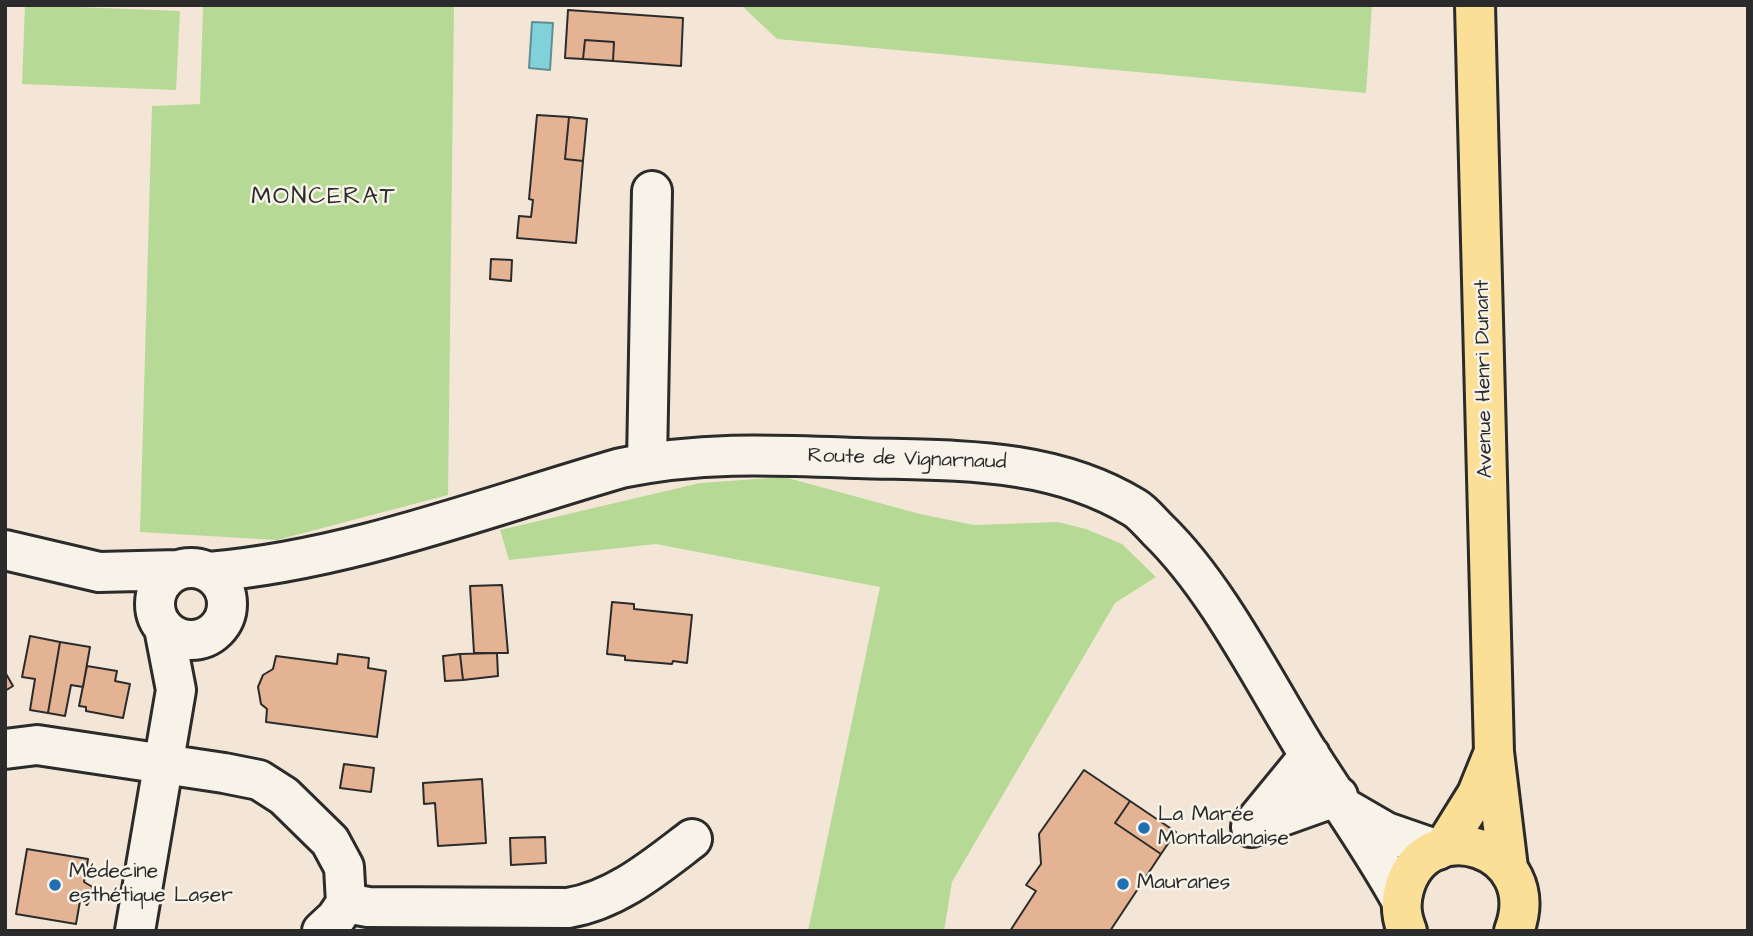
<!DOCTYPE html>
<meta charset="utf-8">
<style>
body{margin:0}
#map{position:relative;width:1753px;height:936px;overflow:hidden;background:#f3e6d7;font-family:"Architects Daughter",sans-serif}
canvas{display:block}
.frame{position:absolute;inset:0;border:7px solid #2b2b2b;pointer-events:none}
</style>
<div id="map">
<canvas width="1753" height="936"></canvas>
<div class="frame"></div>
</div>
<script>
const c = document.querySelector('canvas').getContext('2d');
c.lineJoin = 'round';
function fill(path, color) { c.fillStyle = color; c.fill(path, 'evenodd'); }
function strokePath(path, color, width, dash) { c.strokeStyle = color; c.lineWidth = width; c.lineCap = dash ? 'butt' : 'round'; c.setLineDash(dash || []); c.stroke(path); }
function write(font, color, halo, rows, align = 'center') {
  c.font = font + ' "Architects Daughter",sans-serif'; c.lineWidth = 5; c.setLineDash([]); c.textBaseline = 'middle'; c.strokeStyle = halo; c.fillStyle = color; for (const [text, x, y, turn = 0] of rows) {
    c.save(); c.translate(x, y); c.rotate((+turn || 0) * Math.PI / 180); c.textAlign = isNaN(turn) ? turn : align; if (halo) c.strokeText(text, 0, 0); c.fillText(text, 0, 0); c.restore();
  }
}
fill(new Path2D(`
 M25 5 180 11 176 90 22 84Z
 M203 5H454L448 495 277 540 140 532 152 106 200 104Z
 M741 5H1372L1366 93 777 39Z
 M784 477 920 514 974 525 1058 522 1086 529 1122 544 1156 577 1115 603 952 882 944 931H808L880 587 656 544 509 560 500 530 700 483Z`), '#b6da95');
const water = new Path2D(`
 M532 22 553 23 550 70 529 68Z`);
fill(water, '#80d1d9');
strokePath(water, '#5e8f93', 2);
const building = new Path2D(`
 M568 10 683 18 681 66 613 61 614 42 585 40 583 59 565 58Z
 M585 40 614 42 613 61 583 59Z
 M537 115 569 117 565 159 583 161 576 243 517 238 519 216 531 217 533 200 529 199Z
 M569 117 587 119 583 161 565 159Z
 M491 259 512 260 511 281 490 279Z
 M502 585 508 653H474L470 586Z
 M612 602 634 604V609L692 615 687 663 673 661 672 664 625 660V656L607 654Z
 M30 636 60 642 48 713 30 710 35 679 22 677Z
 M60 642 90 647 83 687 71 685 65 716 48 713Z
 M497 653 498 676 463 680 460 654Z
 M338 654 369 658 368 668 386 671 377 737 266 722 267 709 261 704 258 687 263 675 273 669 276 656 337 664Z
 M460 654 463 680 445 681 443 656Z
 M87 666 117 671 115 681 130 684 123 718 86 711V707L79 706Z
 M5 672 13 686 5 691Z
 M344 764 374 768 371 792 340 788Z
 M1084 770 1130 801 1115 823 1161 854 1110 931H1010L1036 891 1026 885 1041 864 1039 834Z
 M482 779 486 843 438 846 435 803 424 804 423 783Z
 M1130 801 1176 832 1161 854 1115 823Z
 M545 837 546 863 511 865 510 838Z
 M27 849 88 859 84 882 96 889 87 905 80 901 76 924 16 914Z`);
fill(building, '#e3b394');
strokePath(building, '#2b2b2b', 2);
const minor = new Path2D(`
 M647 462 652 191
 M5 550 99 572 178 570
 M155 604a36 36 0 1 1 72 0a36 36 0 1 1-72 0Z
 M209 572C349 560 486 507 621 468 702 451 776 455 858 458 953 461 1050 456 1135 508 1143 513 1151 523 1158 530 1216 586 1262 678 1305 748 1337 799 1372 847 1401 900
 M5 749 37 745 224 773 259 780 284 796 330 841 344 867 346 903 336 918 322 931
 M1348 810 1386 832 1438 850
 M1251 827 1310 755
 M1251 827 1338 796
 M346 903 368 907 568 908C616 900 654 868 692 839
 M135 931 176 690 164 628`);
const major = new Path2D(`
 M1475 5 1494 752 1508 868
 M1444 847 1477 794 1492 757
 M1407 931C1401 916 1400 904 1404 889 1426 810 1546 847 1514 931`);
strokePath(minor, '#2b2b2b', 44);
strokePath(major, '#2b2b2b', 44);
strokePath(minor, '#f7f3e8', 38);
strokePath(major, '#fbdf96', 38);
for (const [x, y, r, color] of [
 [1144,828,7,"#1f6fb2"],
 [1123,884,7,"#1f6fb2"],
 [55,885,7,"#1f6fb2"]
]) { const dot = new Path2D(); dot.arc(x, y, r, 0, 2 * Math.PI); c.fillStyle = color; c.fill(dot); strokePath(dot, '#f7f3e8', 2.5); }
write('21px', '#2b2b2b', '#f7f3e8', [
 ["Avenue Henri Dunant",1485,379,-91],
 ["Route de Vignarnaud",907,460,2]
]);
write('21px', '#2b2b2b', '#f7f3e8', [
 ["La Marée",1158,816],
 ["Montalbanaise",1158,840],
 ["Médecine",69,873],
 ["esthétique Laser",69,897],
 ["Mauranes",1137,884]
], 'left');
c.letterSpacing = '2px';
write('24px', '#2b2b2b', '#f7f3e8', [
 ["MONCERAT",324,198]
]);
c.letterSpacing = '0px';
</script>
